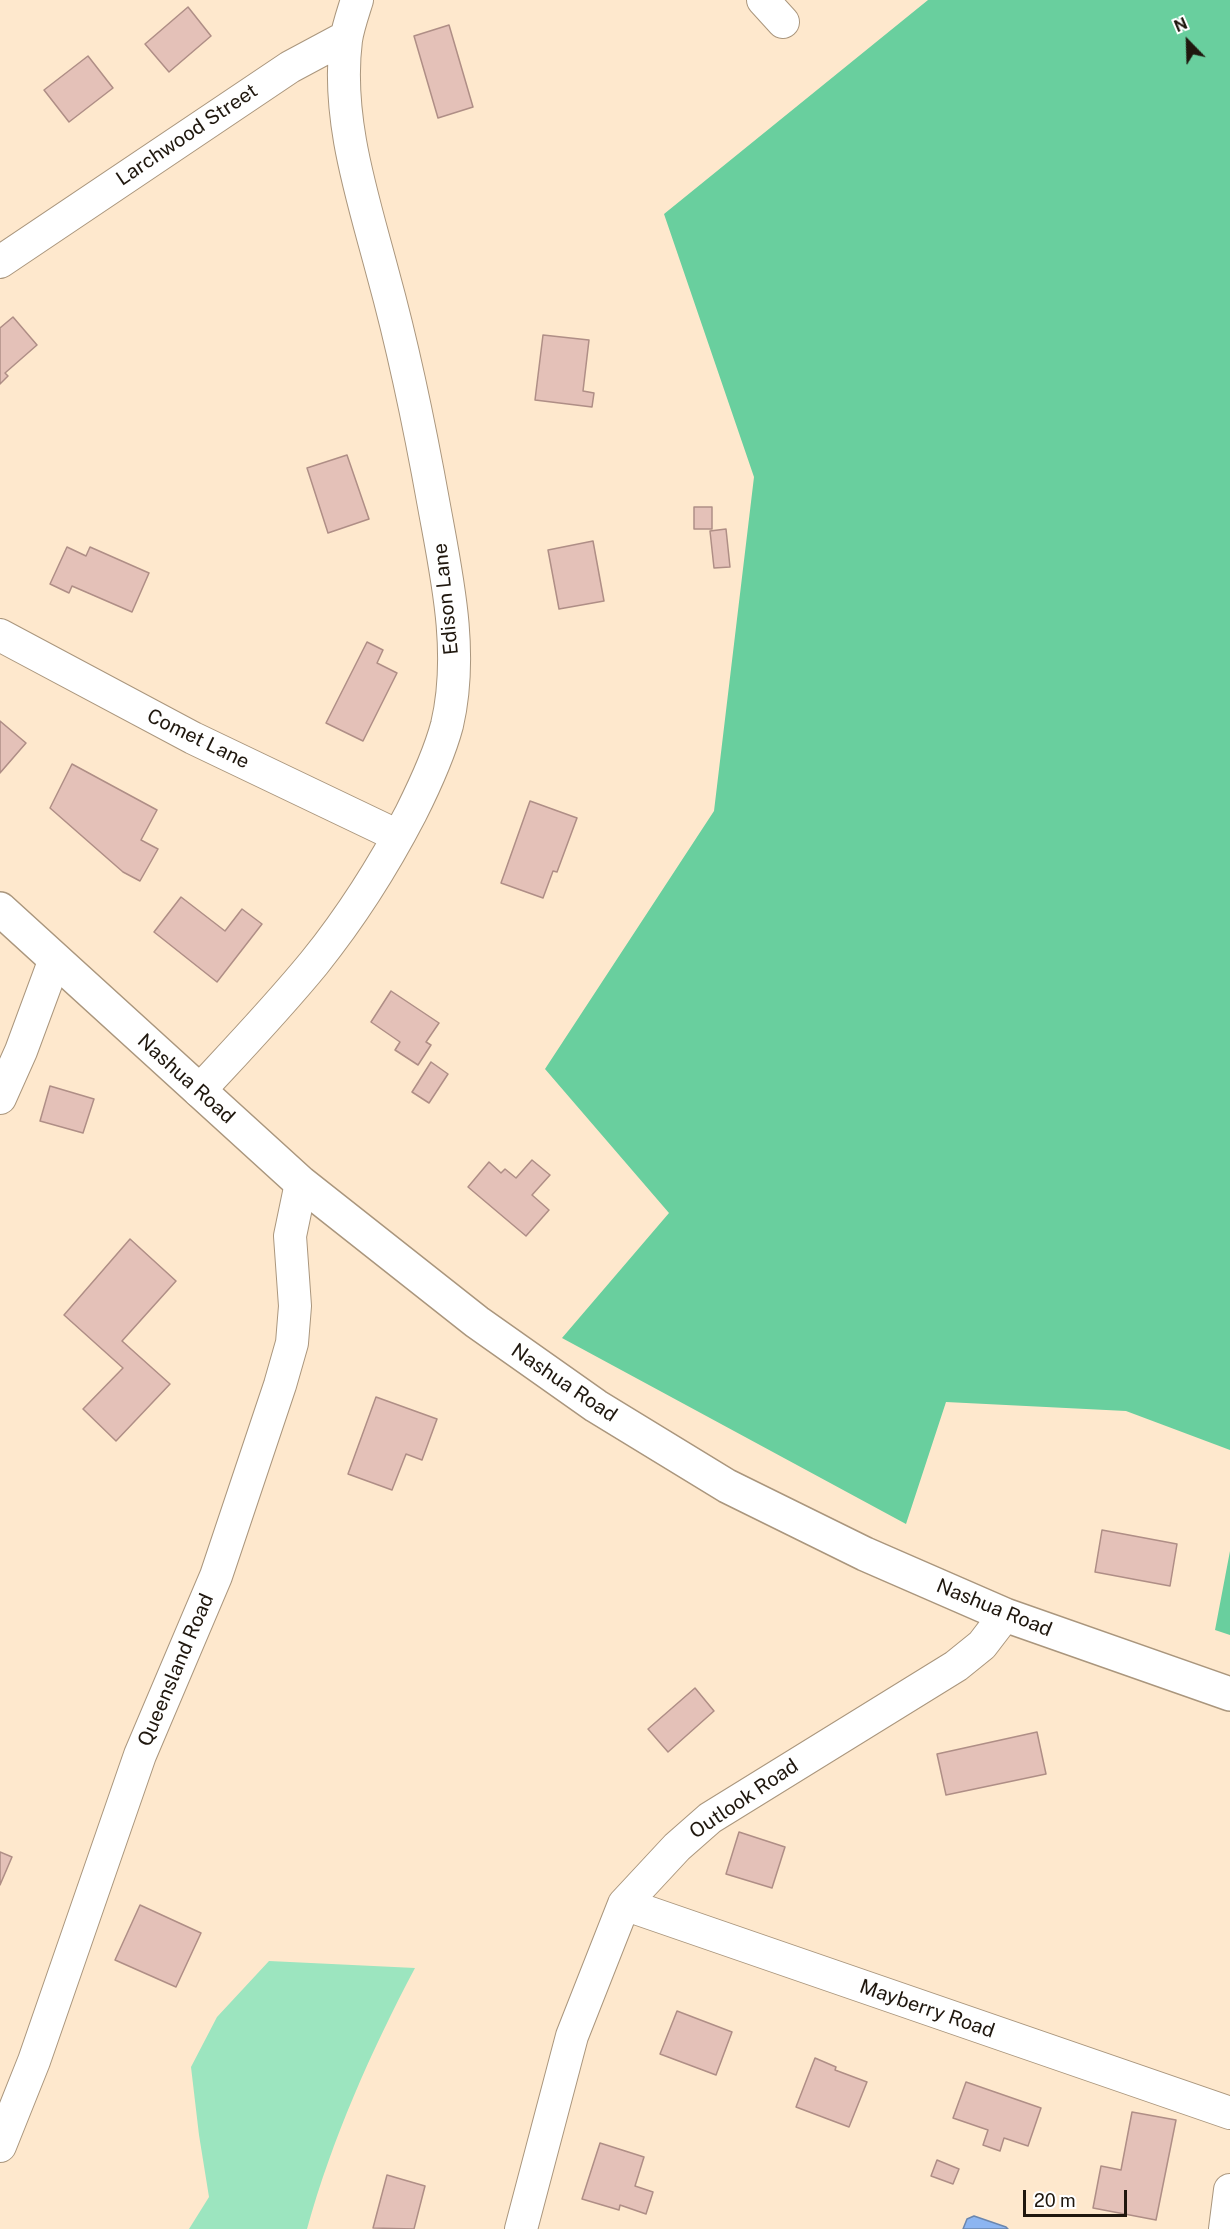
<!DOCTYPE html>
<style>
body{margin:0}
#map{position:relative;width:1230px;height:2229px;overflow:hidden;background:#fee8cd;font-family:"Public Sans",sans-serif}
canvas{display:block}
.north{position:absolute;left:1158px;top:12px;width:60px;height:60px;-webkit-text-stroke:4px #fff;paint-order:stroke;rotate:337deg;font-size:16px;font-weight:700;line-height:24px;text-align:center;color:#1f170e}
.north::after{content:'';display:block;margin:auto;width:21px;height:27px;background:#1f170e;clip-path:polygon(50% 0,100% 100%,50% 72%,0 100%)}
.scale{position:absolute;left:1023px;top:2190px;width:104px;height:27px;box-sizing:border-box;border:3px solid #1f170e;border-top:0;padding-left:8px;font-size:18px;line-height:21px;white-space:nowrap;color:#1f170e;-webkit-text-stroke:4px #fff;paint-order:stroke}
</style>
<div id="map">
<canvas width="1230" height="2229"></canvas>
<div class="north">N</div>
<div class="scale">20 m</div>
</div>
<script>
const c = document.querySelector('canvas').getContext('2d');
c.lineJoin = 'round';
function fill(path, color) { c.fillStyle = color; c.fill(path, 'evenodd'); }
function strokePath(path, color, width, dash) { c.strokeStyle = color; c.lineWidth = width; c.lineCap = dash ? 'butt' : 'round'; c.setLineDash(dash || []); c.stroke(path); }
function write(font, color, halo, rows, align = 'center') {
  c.font = font + ' "Public Sans",sans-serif'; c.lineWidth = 6; c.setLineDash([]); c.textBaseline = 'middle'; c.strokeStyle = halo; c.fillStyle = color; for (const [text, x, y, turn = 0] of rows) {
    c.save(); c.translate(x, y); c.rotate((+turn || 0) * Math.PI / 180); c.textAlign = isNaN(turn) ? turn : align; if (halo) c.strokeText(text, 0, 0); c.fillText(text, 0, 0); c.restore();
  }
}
fill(new Path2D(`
 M269 1961 415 1968C371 2051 332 2139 307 2229H189L209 2197 199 2135 191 2067 217 2017Z`), '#9ce5bf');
fill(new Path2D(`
 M928 0H1230V1450L1126 1411 946 1402 906 1524 562 1338 669 1213 545 1069 714 811 754 477 664 214Z
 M1230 1551V1635L1215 1630Z`), '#69cf9e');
const water = new Path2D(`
 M974 2216 1006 2227 1008 2229H963L967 2219Z`);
fill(water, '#8cb5f1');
strokePath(water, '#6b86ad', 1.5);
const building = new Path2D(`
 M188 7 211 36 169 72 145 44Z
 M449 25 473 107 438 118 414 36Z
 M88 56 113 88 69 122 44 90Z
 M13 317 37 345 5 373 8 376 0 384V328Z
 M543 335 589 340 583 391 594 393 592 407 535 400Z
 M347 455 369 519 328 533 307 468Z
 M694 507H712V529H694Z
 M726 529 730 567 714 568 710 531Z
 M593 541 604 601 559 609 548 550Z
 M67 547 86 556 90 547 149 573 132 612 72 586 69 593 50 584Z
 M367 642 383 650 377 663 397 673 363 741 326 723Z
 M0 721 26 743 0 773Z
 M72 764 157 810 141 840 158 849 140 881 123 872 50 808Z
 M530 801 577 818 557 872 553 871 543 898 501 883Z
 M181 897 225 931 242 909 262 924 217 982 154 932Z
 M391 991 439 1023 426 1042 431 1045 418 1065 395 1050 400 1042 371 1022Z
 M431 1062 448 1074 429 1103 412 1092Z
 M50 1086 94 1099 83 1133 40 1121Z
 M532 1160 550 1175 532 1195 549 1210 526 1236 468 1187 489 1162 501 1173 505 1169 516 1178Z
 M130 1239 176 1281 122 1341 170 1384 116 1441 83 1409 123 1368 64 1315Z
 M376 1397 437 1419 422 1460 406 1454 392 1490 348 1474Z
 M1102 1530 1177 1544 1170 1586 1095 1572Z
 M695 1688 714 1711 668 1752 648 1729Z
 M1037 1732 1046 1774 946 1795 937 1754Z
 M739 1832 785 1847 772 1888 726 1874Z
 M0 1852 12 1857 0 1885Z
 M140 1905 201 1933 176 1987 115 1960Z
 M677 2011 732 2032 716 2075 660 2054Z
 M815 2058 836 2067 835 2070 867 2082 849 2127 796 2107Z
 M966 2082 1041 2108 1028 2146 1004 2138 1000 2151 983 2145 988 2130 953 2118Z
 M1132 2112 1176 2120 1156 2220 1093 2208 1101 2166 1121 2170Z
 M600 2143 644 2157 635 2186 653 2192 646 2214 620 2205 619 2210 582 2199Z
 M937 2160 959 2169 953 2184 931 2176Z
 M387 2175 425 2186 414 2229 373 2228Z`);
fill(building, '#e4c1b8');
strokePath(building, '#af8e86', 1.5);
const street = new Path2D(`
 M763 0 783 22
 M0 262 290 67 346 37
 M0 635 193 738 398 836
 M199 1091C238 1049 278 1007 314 963 351 917 384 865 411 813 425 785 439 755 447 725 464 653 447 577 434 506 420 428 404 350 383 274 363 198 336 119 346 40 348 27 353 13 357 0
 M0 1098 21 1051 55 959
 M624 1904 1230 2113
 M0 2146 34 2061 140 1755 216 1576 280 1385 292 1343 295 1306 290 1236 301 1183
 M521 2229 572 2036 624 1904 677 1847 710 1818 956 1666 982 1645 1005 1615
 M1225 2229 1230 2190`);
const secondary = new Path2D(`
 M0 909 301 1183 477 1322 596 1406 727 1486 865 1554 1005 1615 1230 1694`);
strokePath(street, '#aa967d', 34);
strokePath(secondary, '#aa967d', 36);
strokePath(street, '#fff', 32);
strokePath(secondary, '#fff', 33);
write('20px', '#1f170e', '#fff', [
 ["Larchwood Street",187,135,-34],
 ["Edison Lane",446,599,-96],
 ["Comet Lane",198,739,26],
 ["Nashua Road",186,1079,42],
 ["Nashua Road",564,1383,34],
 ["Nashua Road",994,1608,22],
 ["Queensland Road",176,1670,-67],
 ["Outlook Road",744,1799,-34],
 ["Mayberry Road",927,2009,19]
]);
</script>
